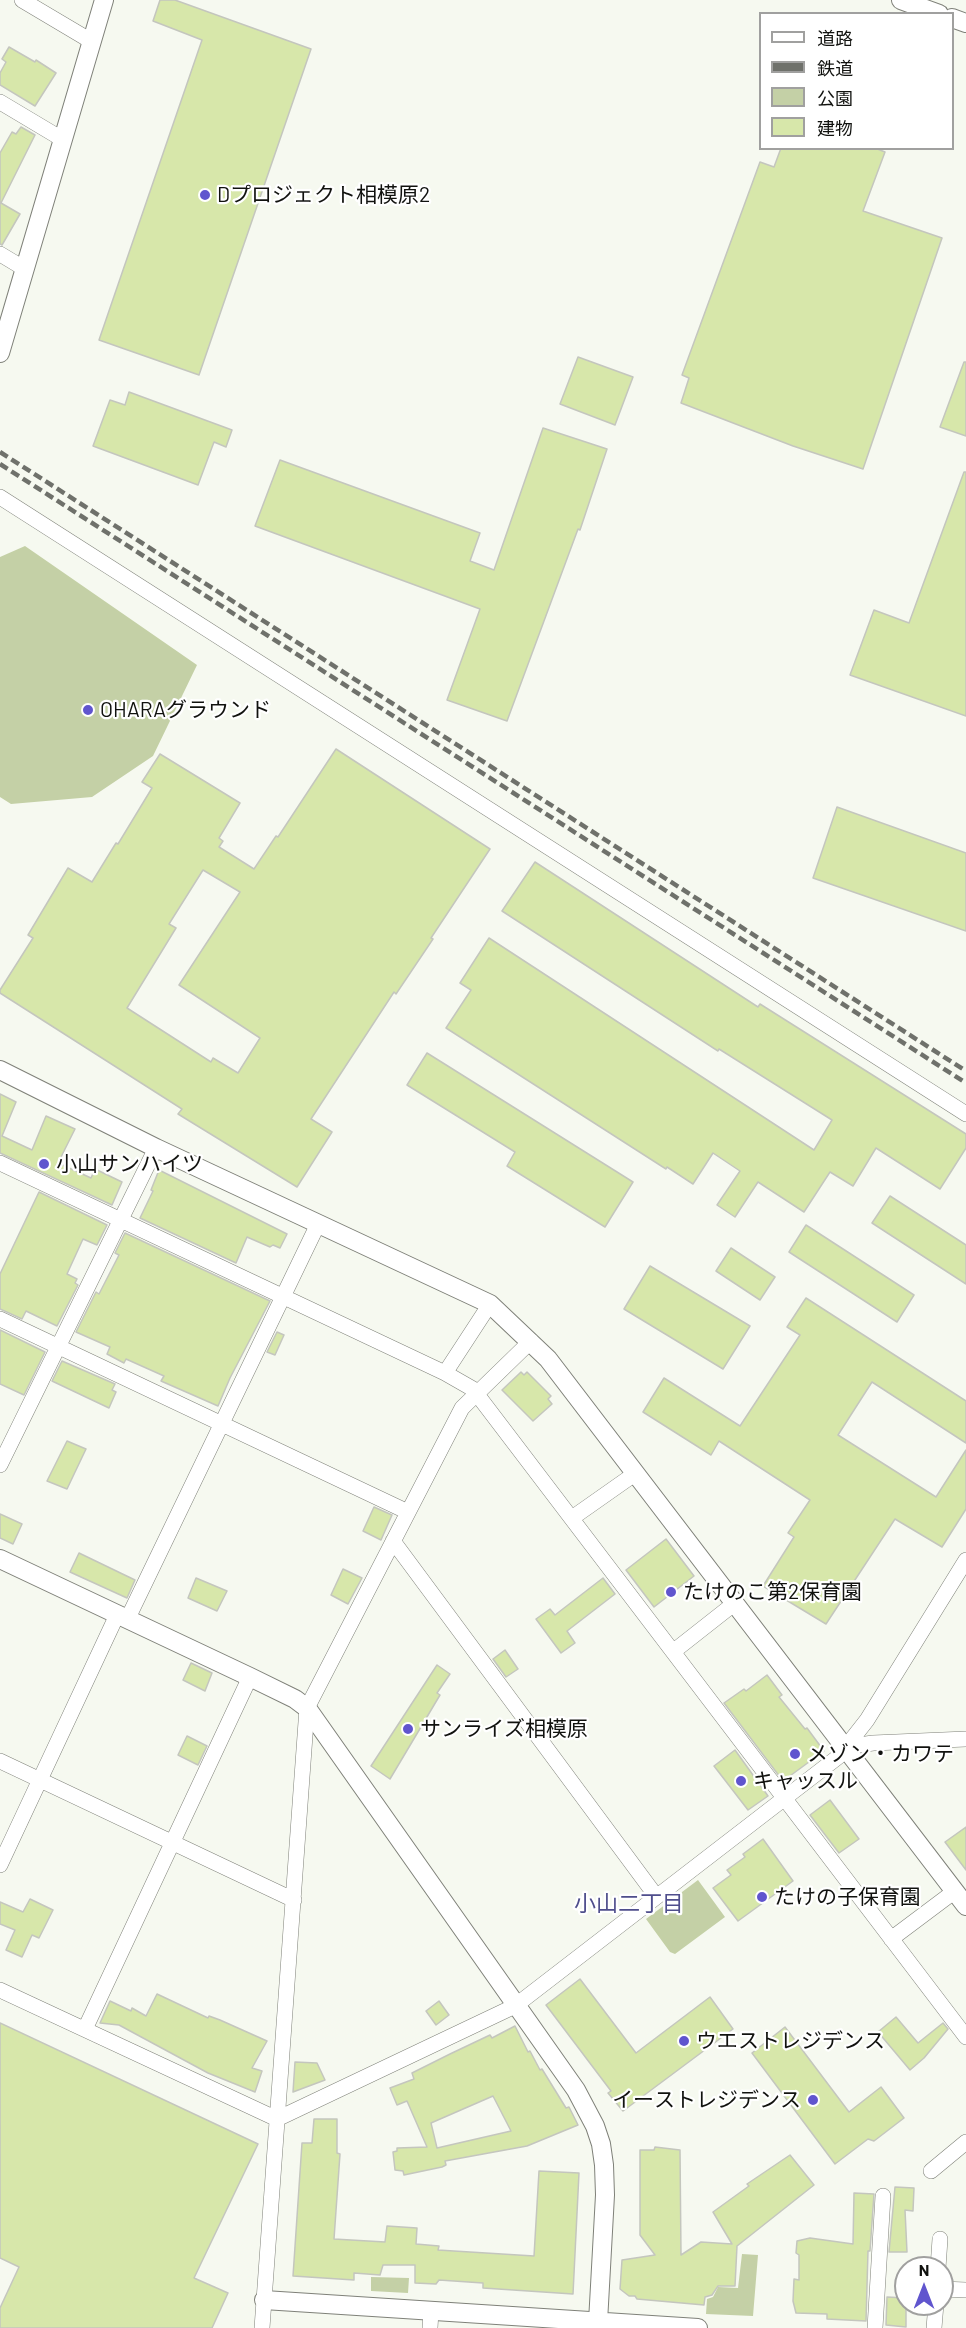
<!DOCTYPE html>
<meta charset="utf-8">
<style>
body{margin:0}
#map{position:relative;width:966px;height:2328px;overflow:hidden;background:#f6f9f0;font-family:Barlow,"Noto Sans JP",sans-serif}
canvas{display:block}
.legend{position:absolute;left:759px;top:12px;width:195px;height:138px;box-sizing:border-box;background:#fff;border:2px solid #a0a09f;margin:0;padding:8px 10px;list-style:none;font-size:18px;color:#11120f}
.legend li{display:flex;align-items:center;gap:12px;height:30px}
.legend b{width:30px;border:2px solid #a0a09f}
.north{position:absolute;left:894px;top:2256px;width:60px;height:60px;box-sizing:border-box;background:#fff;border:2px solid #a0a09f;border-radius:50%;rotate:0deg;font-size:16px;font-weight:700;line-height:24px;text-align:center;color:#11120f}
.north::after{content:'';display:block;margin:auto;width:21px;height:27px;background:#6055ce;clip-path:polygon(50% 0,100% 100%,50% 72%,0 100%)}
</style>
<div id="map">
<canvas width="966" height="2328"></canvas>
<ul class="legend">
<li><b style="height:8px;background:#fff"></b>道路</li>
<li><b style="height:8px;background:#6f716b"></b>鉄道</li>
<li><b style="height:16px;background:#c4d0a6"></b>公園</li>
<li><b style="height:16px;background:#d7e7aa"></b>建物</li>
</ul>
<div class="north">N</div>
</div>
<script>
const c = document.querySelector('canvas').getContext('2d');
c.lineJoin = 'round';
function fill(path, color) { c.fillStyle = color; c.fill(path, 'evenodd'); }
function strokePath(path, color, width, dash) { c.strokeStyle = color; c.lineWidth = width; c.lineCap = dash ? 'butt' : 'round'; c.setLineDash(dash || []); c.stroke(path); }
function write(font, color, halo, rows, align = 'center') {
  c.font = font + ' Barlow,"Noto Sans JP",sans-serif'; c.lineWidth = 4.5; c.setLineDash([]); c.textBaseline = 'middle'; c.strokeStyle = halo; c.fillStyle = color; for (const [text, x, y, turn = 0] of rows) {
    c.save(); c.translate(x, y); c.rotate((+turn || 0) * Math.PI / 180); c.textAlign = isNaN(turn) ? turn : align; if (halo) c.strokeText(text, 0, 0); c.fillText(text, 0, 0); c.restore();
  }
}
fill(new Path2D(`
 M25 546 197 665 153 756 92 797 11 804 0 797V557Z
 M698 1880 725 1917 675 1954 670 1952 646 1919Z
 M742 2254 758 2255 753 2316 706 2314 707 2299 713 2297 718 2287 738 2288Z
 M371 2277 409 2278 408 2293 371 2291Z`), '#c4d0a6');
const building = new Path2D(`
 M160 0H175L311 49 199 375 99 340 202 40 153 21Z
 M9 47 35 62 36 60 56 73 35 106 0 85V73L6 62 2 59Z
 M21 127 35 135 1 203 20 214 2 245 0 244V153L12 132 16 134Z
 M781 148H875L885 152 863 211 942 238 863 469 793 446 681 403 689 378 682 375 760 162 774 167Z
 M578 357 633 377 615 425 560 404Z
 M964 362H966V436L940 427Z
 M129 392 232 430 226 447 214 442 198 485 93 446 110 400 125 405Z
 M543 428 607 449 580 530 578 529 507 721 447 700 480 609 255 526 280 460 480 533 470 561 494 570Z
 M964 472H966V716L850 675 874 610 909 623Z
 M336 749 490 849 431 938 433 939 396 994 394 992 311 1119 332 1132 297 1187 178 1114 182 1109 0 993V990L33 938 28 935 68 868 92 882 116 843 118 844 152 788 142 782 160 754 240 803 219 838 223 841 219 847 254 869 276 836 278 837ZM203 870 240 892 179 985 260 1038 238 1073 213 1058 211 1062 127 1008 176 928 169 924Z
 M837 807 966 853V931L813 878Z
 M535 862 758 1007 760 1004 966 1134V1148L940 1189 876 1148 853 1186 830 1172 804 1212 758 1182 735 1217 717 1205 740 1171 713 1153 693 1184 667 1167 666 1169 446 1028 471 990 460 983 489 938 814 1150 832 1120 719 1049 718 1051 502 911Z
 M427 1053 633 1182 605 1227 507 1166 515 1152 407 1085Z
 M0 1094 16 1102 2 1136 32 1150 46 1116 75 1129 58 1163 91 1178 95 1169 122 1182 112 1205 0 1153Z
 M159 1170 287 1234 280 1248 273 1245 270 1247 247 1237 236 1263 140 1218 153 1191 151 1190Z
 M39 1192 107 1225 97 1245 83 1239 67 1274 77 1279 75 1283 78 1285 57 1326 26 1311 22 1319 0 1309V1274Z
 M890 1196 966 1245V1284L872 1223Z
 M806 1225 914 1295 897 1322 789 1252Z
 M125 1233 270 1301 230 1378 218 1406 161 1381 164 1376 126 1359 124 1363 107 1354 110 1347 76 1332 96 1292 99 1294 119 1255 115 1253Z
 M731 1248 775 1277 760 1300 716 1271Z
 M650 1266 750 1326 723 1369 624 1309Z
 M806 1298 966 1401V1443L872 1382 838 1435 936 1497 966 1450V1509L942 1547 895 1519 826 1624 763 1586 794 1537 788 1533 810 1500 719 1441 711 1455 643 1412 664 1378 740 1426 800 1335 787 1327Z
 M0 1330 45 1352 24 1395 0 1384Z
 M277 1332 284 1335 275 1355 267 1352Z
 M62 1361 115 1384 112 1390 116 1392 109 1408 52 1381Z
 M521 1372 524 1375 527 1372 551 1396 548 1399 552 1404 533 1421 502 1390Z
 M67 1441 86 1449 67 1489 47 1481Z
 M374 1507 392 1515 381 1540 363 1531Z
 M0 1514 22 1524 13 1544 0 1538Z
 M666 1539 694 1576 654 1607 626 1570Z
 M79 1553 135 1580 127 1598 70 1572Z
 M343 1569 362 1578 348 1604 331 1595Z
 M196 1578 227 1591 217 1611 188 1598Z
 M603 1578 615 1594 567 1631 575 1643 561 1653 536 1619 550 1609 555 1615Z
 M505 1650 518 1669 506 1677 493 1659Z
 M191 1663 212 1673 205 1691 183 1680Z
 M437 1665 450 1674 437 1693 440 1695 390 1779 371 1766Z
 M767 1675 782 1695 779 1697 805 1729 807 1728 824 1751 783 1781 724 1703 744 1689 746 1691Z
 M187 1736 207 1746 198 1765 178 1755Z
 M735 1750 768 1796 748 1810 714 1766Z
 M830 1800 859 1839 839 1853 810 1815Z
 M966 1827V1870L945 1842Z
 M763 1839 793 1881 738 1921 713 1888 731 1875 727 1870 745 1857 743 1854Z
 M30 1899 53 1910 39 1938 32 1935 22 1957 6 1950 15 1930 0 1924V1902L23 1912Z
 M580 1979 636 2053 710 1997 733 2029 623 2111 608 2093 611 2091 546 2005Z
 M157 1994 208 2018 209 2016 220 2020 267 2041 252 2068 262 2071 255 2092 208 2073 119 2025 100 2023 110 2001 131 2011 132 2008 146 2016Z
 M439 2001 449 2015 436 2025 426 2011Z
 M896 2017 918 2043 943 2023 948 2029 924 2058 910 2070 878 2032Z
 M0 2023 258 2144 194 2278 228 2293 212 2328H0V2308L19 2267 0 2258Z
 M515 2026 528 2052 530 2051 540 2070 542 2069 566 2108 569 2107 578 2125 527 2146 445 2161 446 2165 442 2167 404 2175 403 2171 395 2170 393 2152 397 2151V2148L427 2147 407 2101 397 2105 390 2088 414 2079 412 2073 450 2054 490 2035 492 2038ZM493 2096 511 2131 437 2148 431 2123Z
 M785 2027 849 2112 881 2087 904 2118 874 2141 868 2139 835 2164 752 2053Z
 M295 2062 317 2063 325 2080 293 2092Z
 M314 2119H337V2153L340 2154 334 2239 385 2242 387 2226 417 2228 416 2244 439 2246 438 2250 534 2256 539 2171 579 2173 573 2294 483 2288V2283L439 2280 436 2284 415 2283V2265H383L380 2275 354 2273V2280L293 2276 302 2143H312Z
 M655 2147 680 2150 681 2255 701 2242 732 2244 713 2212 749 2186 747 2184 790 2155 814 2185 737 2246 735 2286H718L712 2295 705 2297 704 2305 637 2299 635 2296H629L620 2289 622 2260 655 2255 640 2235V2150H654Z
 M895 2187 914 2188 913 2211 905 2210 907 2252H889Z
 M854 2193 874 2194 870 2251H868L866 2321 827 2319V2314L796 2313 793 2301 794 2279 799 2280V2255L796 2253 797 2241 810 2238 853 2244Z
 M887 2297 906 2298V2327L886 2325Z`);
fill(building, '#d7e7aa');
strokePath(building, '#c4c6be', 1.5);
const minor = new Path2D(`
 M22 0 91 41
 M0 102 62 139
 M0 254 25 269
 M0 497 966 1114
 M0 1163 445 1373 473 1389 966 2037
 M0 1319 408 1512
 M445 1373 490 1304
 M0 1465 156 1148
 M572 1518 636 1473
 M393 1541 656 1896
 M127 1620 318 1224
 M674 1651 735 1603
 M846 1747 873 1743 966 1739
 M0 1761 294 1900
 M0 1865 117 1615
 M891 1939 955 1891
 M0 1990 277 2119
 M85 2029 250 1677
 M277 2119 515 2006 838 1757 867 1720 966 1560
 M931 2171 966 2142
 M938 2268 940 2239
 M942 2289 966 2290
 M262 2328 307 1708 462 1408 531 1341
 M430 2328 431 2311
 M875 2328 883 2196
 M934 2328 936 2304`);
const tertiary = new Path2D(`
 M901 0 939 14
 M952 18 966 23
 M0 353 104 0
 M0 1070 156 1148 490 1304 548 1359 966 1906
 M0 1559 250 1677 295 1699 307 1708 576 2090 595 2126 601 2144 604 2165 605 2195 598 2322
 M264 2300 698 2328`);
strokePath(minor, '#7f8179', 16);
strokePath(tertiary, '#7f8179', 20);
strokePath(minor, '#fff', 15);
strokePath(tertiary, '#fff', 18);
strokePath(new Path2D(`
 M0 452 966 1071
 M0 464 966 1083`), '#6f716b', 4.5, [9, 4.5]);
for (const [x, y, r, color] of [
 [205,195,6,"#6055ce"],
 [88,710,6,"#6055ce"],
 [44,1164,6,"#6055ce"],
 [671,1592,6,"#6055ce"],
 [408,1729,6,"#6055ce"],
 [795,1754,6,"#6055ce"],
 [741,1781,6,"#6055ce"],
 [762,1897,6,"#6055ce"],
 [684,2041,6,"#6055ce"],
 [813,2100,6,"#6055ce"]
]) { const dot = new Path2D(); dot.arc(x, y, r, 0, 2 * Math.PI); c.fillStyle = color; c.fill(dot); strokePath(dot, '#fff', 2); }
write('21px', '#11120f', '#fff', [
 ["Dプロジェクト相模原2",217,195],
 ["OHARAグラウンド",100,710],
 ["小山サンハイツ",56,1164],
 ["たけのこ第2保育園",683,1592],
 ["サンライズ相模原",420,1729],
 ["メゾン・カワテ",807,1754],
 ["キャッスル",753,1781],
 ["たけの子保育園",774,1897],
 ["ウエストレジデンス",696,2041],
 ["イーストレジデンス",801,2100,"right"]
], 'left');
write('22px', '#4f4e8c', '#fff', [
 ["小山二丁目",629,1904]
]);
</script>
